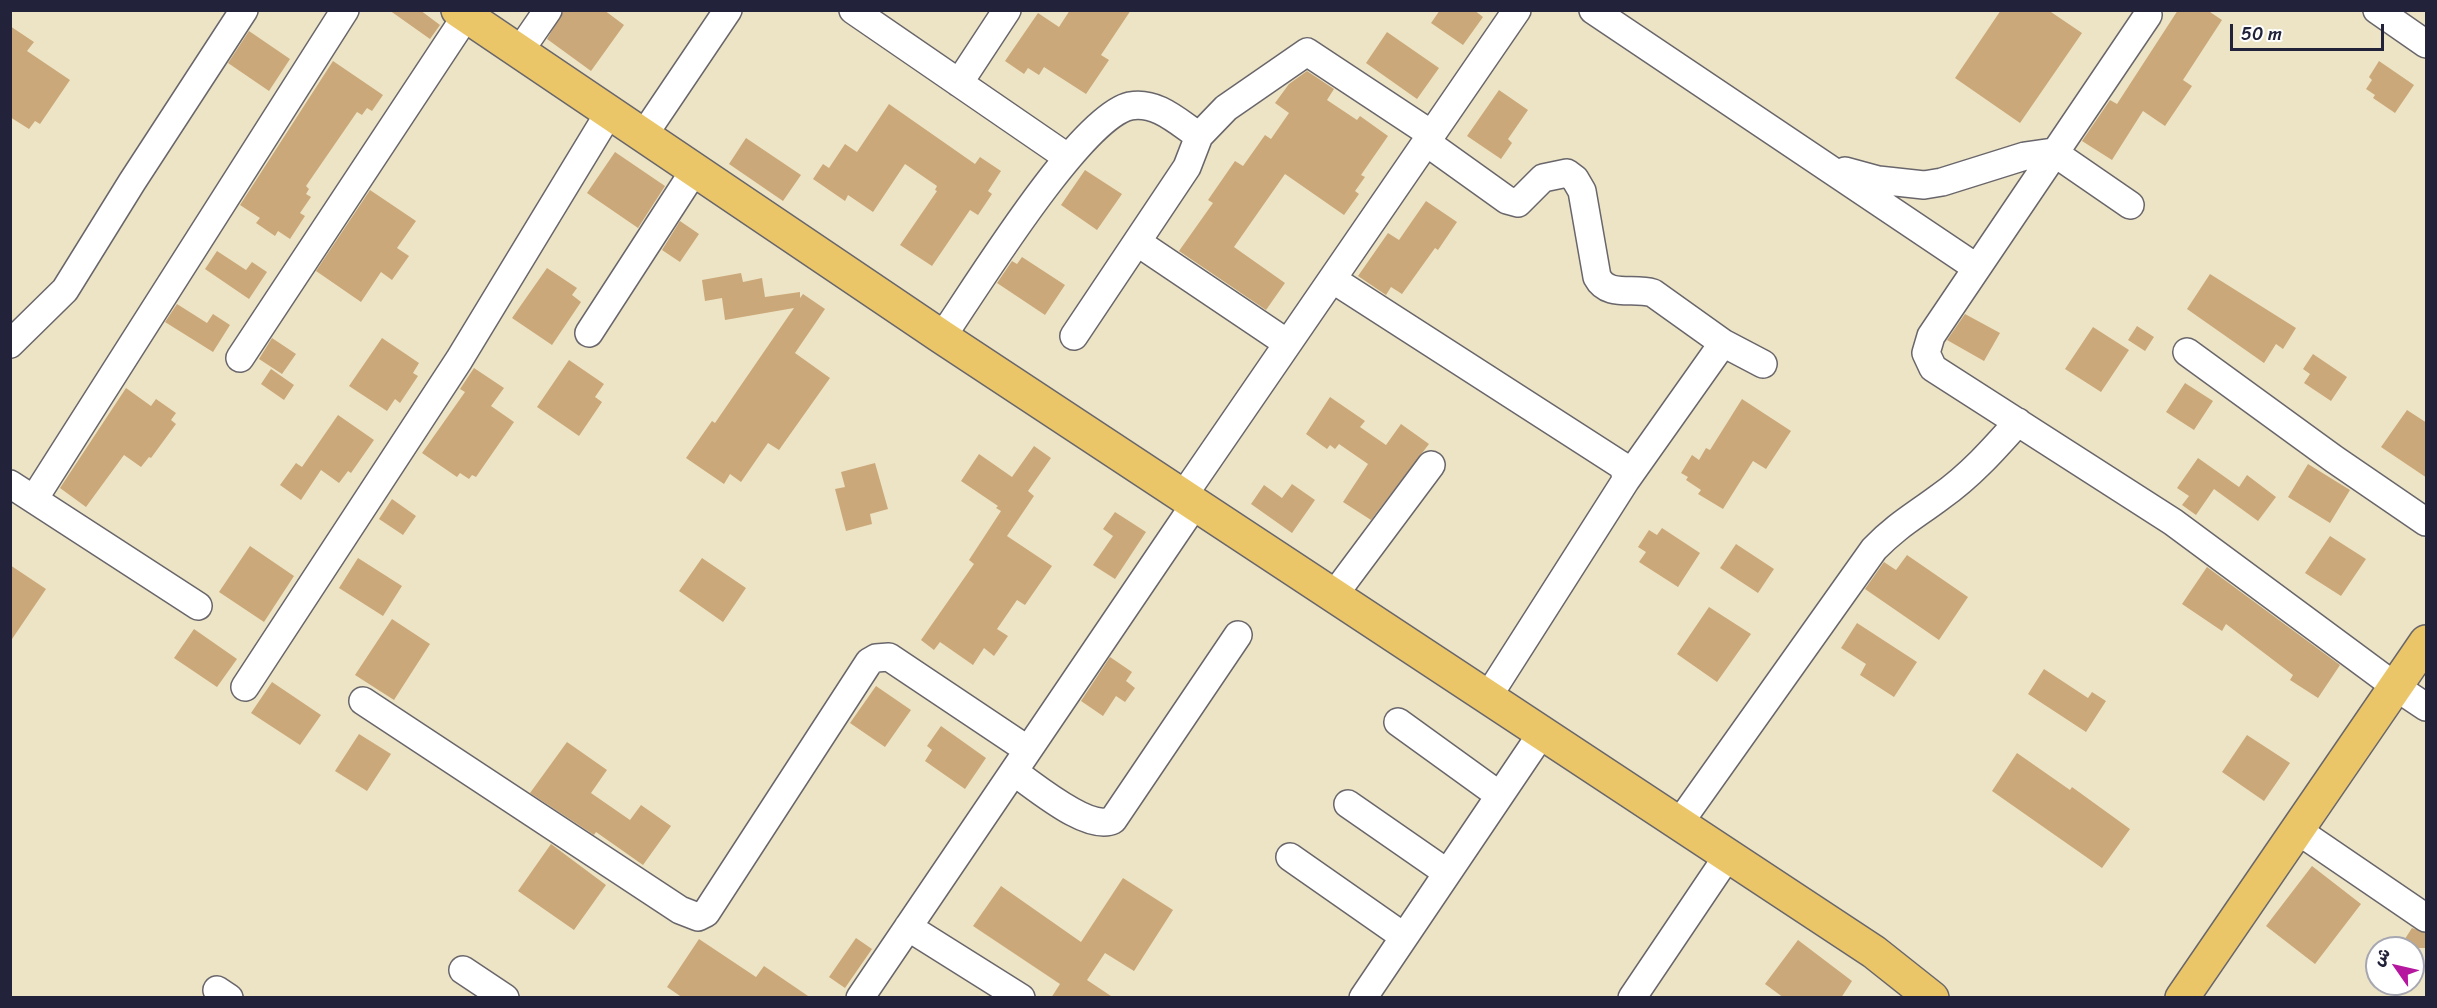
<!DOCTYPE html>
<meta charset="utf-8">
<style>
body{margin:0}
#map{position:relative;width:2437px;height:1008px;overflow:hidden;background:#ede4c5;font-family:Sriracha,"Playpen Sans Arabic",sans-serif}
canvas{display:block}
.frame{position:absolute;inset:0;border:12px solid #22223b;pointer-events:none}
.north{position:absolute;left:2365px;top:936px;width:60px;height:60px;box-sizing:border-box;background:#fff;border:2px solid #a7a7b1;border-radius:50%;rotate:304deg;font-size:16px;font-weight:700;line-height:24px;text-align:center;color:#22223b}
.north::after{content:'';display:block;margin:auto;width:21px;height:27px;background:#b5179e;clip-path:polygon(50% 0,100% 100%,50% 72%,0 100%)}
.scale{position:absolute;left:2230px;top:24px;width:154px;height:27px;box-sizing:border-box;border:3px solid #22223b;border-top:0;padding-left:8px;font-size:18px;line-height:21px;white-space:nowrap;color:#22223b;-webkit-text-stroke:4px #fff;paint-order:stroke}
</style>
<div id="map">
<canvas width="2437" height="1008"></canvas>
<div class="frame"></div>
<div class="north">ش</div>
<div class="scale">50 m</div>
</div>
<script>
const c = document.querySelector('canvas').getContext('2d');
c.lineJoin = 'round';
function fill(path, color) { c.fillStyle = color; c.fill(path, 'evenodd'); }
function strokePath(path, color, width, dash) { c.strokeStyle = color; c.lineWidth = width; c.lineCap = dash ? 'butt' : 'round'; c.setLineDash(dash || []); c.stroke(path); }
fill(new Path2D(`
 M389 10H420L440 25 430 39Z
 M564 10H604L624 25 591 71 547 39Z
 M1070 10H1131L1101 55 1109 60 1086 94 1044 67 1039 75 1028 68 1024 74 1005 61 1038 13 1059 27Z
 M1440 10H1474L1483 17 1463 45 1431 23Z
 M2001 10H2048L2082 33 2020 123 1955 78Z
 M2178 10H2207L2222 20 2183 80 2192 86 2165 126 2143 111 2112 160 2082 141 2110 100 2117 104Z
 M10 26 34 42 27 51 70 80 40 124 35 121 29 129 10 117Z
 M249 31 290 59 269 91 228 63Z
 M1387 32 1439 68 1417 99 1366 63Z
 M333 61 383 95 372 111 367 108 362 115 357 112 306 186 309 189 306 194 311 197 300 213 305 216 290 239 278 231 275 236 256 223 260 218 240 205Z
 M2379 61 2414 85 2395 113 2373 98 2375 95 2366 89 2372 80 2369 77Z
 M1307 71 1334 89 1327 100 1357 120 1360 116 1388 136 1361 175 1365 177 1355 191 1359 194 1344 215 1285 174 1234 247 1285 283 1266 310 1179 251 1213 203 1208 200 1235 161 1243 166 1265 135 1271 139 1289 113 1275 103 1289 84Z
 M1499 90 1528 110 1508 139 1512 143 1501 159 1467 136Z
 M889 104 975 164 980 157 1001 171 988 191 992 194 978 215 970 210 932 266 900 245 937 191 935 190 937 186 905 164 873 212 848 195 845 201 813 179 823 164 829 168 845 144 857 152Z
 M746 138 801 175 783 201 729 164Z
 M615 152 665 186 638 228 587 193Z
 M1085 170 1122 194 1097 230 1061 205Z
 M370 190 416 221 397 248 409 256 392 280 381 272 361 302 316 271Z
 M1426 201 1457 222 1438 250 1435 248 1402 294 1391 287 1386 295 1358 276 1388 233 1399 240Z
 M680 221 699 234 680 262 662 250Z
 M217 251 246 270 252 262 267 272 249 299 205 269Z
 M1022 257 1065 285 1045 315 997 283 1012 261 1017 264Z
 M547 268 577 288 572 295 581 302 552 345 512 318Z
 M741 273 743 282 762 278 765 297 800 292V298L803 294 825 309 795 353 830 378 779 450 768 443 741 482 730 474 724 484 686 458 712 421 715 423 794 308 725 320 722 298 705 301 702 280Z
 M2210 274 2296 328 2283 349 2276 344 2264 363 2187 309Z
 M177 304 207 323 213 314 230 325 213 352 165 322Z
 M1965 314 2000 333 1984 361 1947 340Z
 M2137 326 2154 337 2145 351 2128 340Z
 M2093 327 2129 350 2101 392 2065 369Z
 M272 338 296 354 282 374 259 359Z
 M382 338 419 363 413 373 418 376 400 403 395 399 387 411 349 386Z
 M2313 354 2347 377 2331 401 2304 383 2310 374 2303 369Z
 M569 360 604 384 595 397 602 402 579 436 537 407Z
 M474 368 504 388 491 406 514 422 476 477 472 475 469 479 460 473 457 477 422 453 465 392 460 389Z
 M271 369 294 385 284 400 261 384Z
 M2185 383 2213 401 2194 430 2166 412Z
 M126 388 151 406 156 399 176 413 171 420 176 424 151 458 149 457 141 467 124 455 86 507 60 488Z
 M1330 397 1365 421 1360 427 1386 445 1401 424 1429 444 1371 520 1343 502 1368 464 1339 444 1335 449 1330 445 1327 449 1306 434Z
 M1742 399 1791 431 1766 469 1753 461 1723 509 1698 494 1701 490 1686 480 1688 477 1681 473 1692 455 1699 460 1706 448 1710 450Z
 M2407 410 2427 423V478L2381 447Z
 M338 415 374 440 351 473 348 471 339 483 321 470 301 500 280 485 296 463 302 467Z
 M1034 446 1051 458 1028 491 1034 496 1007 536 1052 566 1025 605 1017 600 997 629 1008 636 994 656 984 648 973 665 940 642 934 650 921 640 974 564 969 560 1001 511 996 508 998 506 961 481 979 454 1012 477Z
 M2198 458 2239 487 2247 475 2276 497 2258 521 2214 489 2196 515 2182 505 2189 496 2177 488Z
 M875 463 888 509 870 514 872 524 846 531 835 489 845 487 841 472Z
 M2308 464 2350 490 2330 523 2288 497Z
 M1292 484 1315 500 1292 533 1251 504 1264 485 1282 498Z
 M392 499 416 516 403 535 379 519Z
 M1115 512 1146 532 1115 579 1093 565 1113 536 1103 529Z
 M1662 528 1700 553 1678 587 1639 562 1646 552 1638 547 1649 530 1657 535Z
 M2330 536 2366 559 2341 596 2305 573Z
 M1736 544 1774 569 1758 593 1720 568Z
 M250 546 294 576 264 622 219 592Z
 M1907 555 1968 597 1939 640 1865 589 1884 562 1896 570Z
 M358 558 402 586 383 616 339 588Z
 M702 558 746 588 723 622 679 591Z
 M10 565 46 589 10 642Z
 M2207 567 2340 665 2318 698 2290 680 2293 675 2226 624 2222 631 2182 604Z
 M1709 607 1751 634 1717 682 1677 654Z
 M392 619 430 644 394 700 355 675Z
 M1857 623 1917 662 1894 697 1860 675 1866 664 1841 648Z
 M194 629 237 659 217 687 174 658Z
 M1110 657 1132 672 1126 681 1135 688 1125 702 1116 696 1103 716 1081 701Z
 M2044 669 2088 698 2092 692 2106 701 2086 732 2028 694Z
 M272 682 321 715 300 745 251 713Z
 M876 686 911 710 885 747 850 723Z
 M941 726 986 758 965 789 925 761 932 750 927 746Z
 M359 734 391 754 367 791 335 771Z
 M2247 735 2290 763 2264 801 2222 772Z
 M567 742 607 770 591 793 630 820 641 805 671 826 643 865 596 832 594 835 530 793Z
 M2017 753 2070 790 2072 787 2130 829 2102 868 1992 791Z
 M551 844 606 885 574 930 518 891Z
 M2312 866 2361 904 2315 964 2266 926Z
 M1123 878 1173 910 1134 971 1105 953 1087 980 1114 998H1051L1060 984 973 926 1001 886 1081 942Z
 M2412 928 2427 933V948H2399Z
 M856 938 872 949 845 988 829 977Z
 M699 939 756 977 764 966 811 998H683L667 987Z
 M1798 940 1852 981 1841 998H1784L1765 984Z`), '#cba879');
const minor = new Path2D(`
 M853 10 1067 157
 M1593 10 1977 268
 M2377 10 2426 44
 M2148 15 1931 336 1926 353 1933 368 2173 522 2396 687 2426 707
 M519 52 548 10
 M959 83 1007 10
 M643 136 728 10
 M1426 142 1507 200 1518 203 1543 178 1567 173 1575 179 1582 191 1597 277C1608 298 1633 287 1653 293L1723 343 1763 364
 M1845 171 1878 180 1924 185 1942 182 2025 156 2053 152 2130 205
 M1137 242 1287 343
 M1332 279 1624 467 1626 480 1489 695
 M589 333 694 171
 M1074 336 1187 167 1199 136 1226 108 1307 52 1431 134
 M942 337C975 289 1080 117 1130 106 1157 101 1178 122 1199 136
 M10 344 65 290 132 182 244 10
 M2187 352 2334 459 2426 522
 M240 358 466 16
 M1626 480 1723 343
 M10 484 198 606
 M1183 496 1517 10
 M34 499 345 10
 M1334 595 1431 465
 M245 687 459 360 609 113
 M363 701 680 910 698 917 706 913 869 662 876 658 889 657 1028 750
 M1398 722 1499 795
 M1014 772C1035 786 1088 832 1113 820L1238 635
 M1348 804 1446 872
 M1680 822 1874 549C1896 526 1916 515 1940 497 1970 476 1994 449 2018 422
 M2297 830 2426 918
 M1290 857 1403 936
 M908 927 1021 998
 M463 970 505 998
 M217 990 229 998
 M860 998 1195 504
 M1363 998 1542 733
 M1632 998 1729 854`);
const major = new Path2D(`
 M458 10 942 337 1874 952 1932 998
 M2182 998 2426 642`);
strokePath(minor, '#69666b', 30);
strokePath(major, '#69666b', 36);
strokePath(minor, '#fff', 27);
strokePath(major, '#ebc669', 33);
</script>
